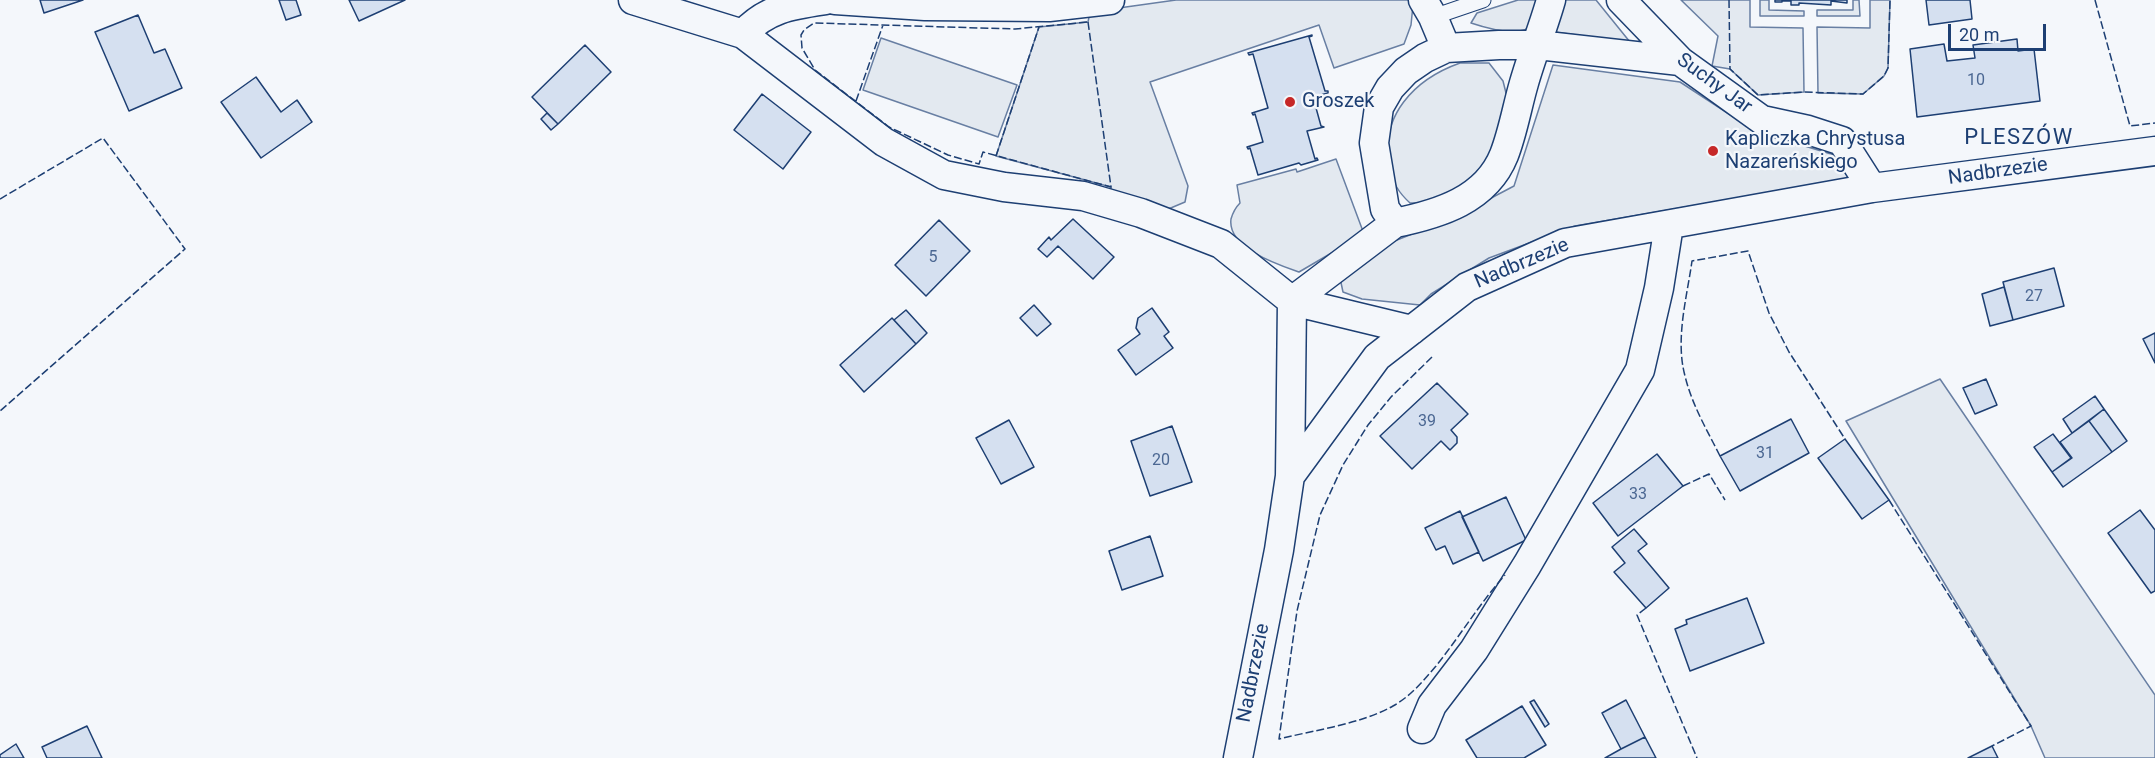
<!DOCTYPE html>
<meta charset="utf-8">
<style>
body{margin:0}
#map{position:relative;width:2155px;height:758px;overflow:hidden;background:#f4f7fb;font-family:Roboto,sans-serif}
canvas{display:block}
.scale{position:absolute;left:1948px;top:24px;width:98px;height:27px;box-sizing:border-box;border:3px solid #1d3f73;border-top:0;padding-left:8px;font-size:18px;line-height:21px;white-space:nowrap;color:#1d3f73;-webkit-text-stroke:4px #f4f7fb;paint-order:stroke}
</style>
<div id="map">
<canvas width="2155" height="758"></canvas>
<div class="scale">20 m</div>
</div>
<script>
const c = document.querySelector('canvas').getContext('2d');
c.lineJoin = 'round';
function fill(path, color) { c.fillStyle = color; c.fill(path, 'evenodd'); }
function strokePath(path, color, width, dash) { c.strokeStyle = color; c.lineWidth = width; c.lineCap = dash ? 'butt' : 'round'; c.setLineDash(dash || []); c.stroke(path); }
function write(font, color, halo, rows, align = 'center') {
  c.font = font + ' Roboto,sans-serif'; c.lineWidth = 4.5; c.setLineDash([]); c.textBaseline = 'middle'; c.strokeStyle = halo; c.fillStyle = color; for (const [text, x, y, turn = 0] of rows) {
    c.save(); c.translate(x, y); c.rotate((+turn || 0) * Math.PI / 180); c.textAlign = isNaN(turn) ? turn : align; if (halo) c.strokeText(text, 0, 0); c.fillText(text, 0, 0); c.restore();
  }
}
const green = new Path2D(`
 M1176 0H1409L1413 5 1411 25 1404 44 1334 68 1319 25 1150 82 1188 186 1185 202 1166 210 1112 198 1111 187 996 156 1039 27 1088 22 1090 12Z
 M1518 0H1542C1540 6 1538 17 1534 23 1523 39 1486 28 1471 23L1477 13Z
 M1563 0H1596L1630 42 1554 32Z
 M1681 0H1750V27L1803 28 1804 92 1758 95 1730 69 1712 66 1718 36Z
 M1760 0H1769V10L1804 11V16H1760Z
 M1853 0H1859L1860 16H1817V10H1853Z
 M1870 0H1890L1888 68 1884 76 1863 94 1818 93 1817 27 1870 28Z
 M881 38 1017 85 998 137 863 90Z
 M1460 63H1489L1503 81 1506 93V106L1493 153 1461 191 1429 203H1410C1398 192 1393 183 1390 168 1378 116 1415 79 1460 63Z
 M1553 65 1680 82 1755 131 1841 157 1848 179 1575 226 1489 258 1431 294 1420 305 1362 299 1343 292 1340 278 1387 244 1457 216 1514 186Z
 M1336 159 1364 234 1299 272C1279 265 1227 248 1231 219 1233 212 1235 208 1240 203L1237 185 1296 169 1297 172Z
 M1940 379 2155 695V758H2045L2031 726 1846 421Z`);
fill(green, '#e3e9f0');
strokePath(green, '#687fa3', 1.5);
const building = new Path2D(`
 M40 0H83L44 13Z
 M279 0H296L301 15 286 20Z
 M349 0H405L359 21Z
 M1775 0H1847V3L1831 1V5L1799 3V5H1791V1H1782V2H1775Z
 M1926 0H1970L1972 19 1929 25Z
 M138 15 154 53 165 49 182 88 129 111 95 32Z
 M1312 35V36L1309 37 1325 91H1328V93L1313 97 1321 126 1324 127 1307 131 1315 159 1317 158 1318 160 1301 165 1299 163 1258 175 1250 148 1248 149 1247 147 1263 142 1255 114 1253 115 1252 113 1268 108 1253 54 1249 55 1248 53Z
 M2017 39 2018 51 2034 49 2040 101 1917 117 1910 49 1944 44 1947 61 1975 58 1973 45Z
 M585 45 611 72 558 124 532 97Z
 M256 77 281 112 297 100 312 122 261 158 221 102Z
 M762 94 811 132 783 169 734 130Z
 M547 113 558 124 551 130 541 119Z
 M1073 219 1114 257 1093 279 1058 246 1047 257 1038 249 1049 237 1051 240Z
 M939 220 970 251 926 296 895 265Z
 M2054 268 2064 306 2013 320 2003 282Z
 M2004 287 2013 320 1990 326 1982 294Z
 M1034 305 1051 324 1037 336 1020 318Z
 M1152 308 1169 332 1164 336 1173 348 1136 375 1118 350 1140 334 1136 328 1138 318Z
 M906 310 927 333 916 344 894 320Z
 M892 318 916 344 864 392 840 365Z
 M2155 333V363L2143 339Z
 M1986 379 1997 405 1975 414 1963 388Z
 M1437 383 1468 414 1451 430 1457 437V443L1450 450 1441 441 1412 469 1380 436Z
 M2095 396 2104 409 2072 433 2063 419Z
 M2104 409 2127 441 2112 452 2089 421Z
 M1791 419 1809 453 1740 491 1720 456Z
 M1009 420 1034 467 1001 484 976 438Z
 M2089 421 2112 452 2063 487 2052 472 2072 458 2060 442Z
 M1172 426 1192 482 1150 496 1131 441Z
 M2053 434 2071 458 2052 472 2034 447Z
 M1845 439 1889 500 1862 519 1818 458Z
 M1657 454 1683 486 1618 536 1593 503Z
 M1506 497 1526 540 1483 561 1462 517Z
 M2140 510 2155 530V591L2151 593 2108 533Z
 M1460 511 1479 552 1453 564 1445 546 1436 550 1425 528Z
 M1634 529 1647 544 1638 551 1669 588 1646 608 1614 572 1625 563 1612 547Z
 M1150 536 1163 576 1122 590 1109 551Z
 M1747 598 1764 643 1690 671 1675 629 1687 624 1686 620Z
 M1534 700 1549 724 1545 727 1530 702Z
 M1626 700 1645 737 1621 749 1602 713Z
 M1522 706 1546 745 1524 758H1477L1466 740Z
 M87 726 102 758H47L42 747Z
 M1645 737 1656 758H1605L1621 749Z
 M16 744 24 758H0V755Z
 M1992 746 1998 758H1968Z`);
fill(building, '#d5e0f0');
strokePath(building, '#1d3f73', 1.5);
const service = new Path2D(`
 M1433 17 1483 0`);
const minor = new Path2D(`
 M633 0 743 34 884 142 944 175 1004 187 1083 196 1141 213 1221 244 1292 301 1412 330
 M835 0 925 6 1049 7 1110 0
 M1423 0 1433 17 1446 48
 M1621 0 1680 61 1762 120 1808 130 1842 141 1872 188
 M743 34C767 8 792 5 826 0
 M1395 223C1439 214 1486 200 1504 155 1513 132 1517 107 1524 83 1532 55 1543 28 1551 0
 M1290 476 1292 301 1395 223 1385 209 1374 143 1379 107 1390 88 1406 71 1425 58 1446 48 1499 45H1538L1680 61
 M1422 729 1432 705 1474 650 1527 565 1640 370 1659 288 1669 225
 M1238 758 1279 550 1290 476 1377 357 1467 287 1565 243 1872 188 2155 151`);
strokePath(service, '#1d3f73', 17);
strokePath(minor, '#1d3f73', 31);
strokePath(service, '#f4f7fb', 15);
strokePath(minor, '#f4f7fb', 28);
strokePath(new Path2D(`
 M1729 0 1730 69 1758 95 1804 92 1863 94 1884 76 1888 68 1890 0
 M2095 0 2130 126 2155 123
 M1088 22 1111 187 983 152 979 164 948 155 889 127 815 70 802 48 801 35 804 30 814 23 1015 29Z
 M856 101 883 25
 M996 156 1039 27
 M0 199 103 138 185 249 0 411
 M1432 357 1391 397 1368 425 1343 465 1320 515 1297 611 1279 739C1315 730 1361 724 1393 706 1411 696 1423 681 1436 666 1460 636 1480 603 1505 575
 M1720 456C1707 430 1692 405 1685 376 1675 339 1687 297 1692 261L1748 251 1769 313 1789 352 1845 439
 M1683 486 1709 474 1725 500
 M1889 500 2031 726 1992 746
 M1646 608 1637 615 1697 758`), '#1d3f73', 1.5, [8, 3]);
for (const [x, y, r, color] of [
 [1290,102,6,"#c62828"],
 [1713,151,6,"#c62828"]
]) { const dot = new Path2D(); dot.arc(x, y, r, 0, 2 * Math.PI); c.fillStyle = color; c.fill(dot); strokePath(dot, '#f4f7fb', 2); }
write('16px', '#4b6792', null, [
 ["10",1976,81],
 ["5",933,258],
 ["27",2034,297],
 ["39",1427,422],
 ["31",1765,454],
 ["20",1161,461],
 ["33",1638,495]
]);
write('20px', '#1d3f73', '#f4f7fb', [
 ["Suchy Jar",1714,84,36],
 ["Nadbrzezie",1998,172,-8],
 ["Nadbrzezie",1522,264,-23],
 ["Nadbrzezie",1254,673,-79]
]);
write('20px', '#1d3f73', '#f4f7fb', [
 ["Groszek",1302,102],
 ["Kapliczka Chrystusa",1725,140],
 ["Nazareńskiego",1725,163]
], 'left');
c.letterSpacing = '1.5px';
write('22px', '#1d3f73', '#f4f7fb', [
 ["PLESZÓW",2019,138]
]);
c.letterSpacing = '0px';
</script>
